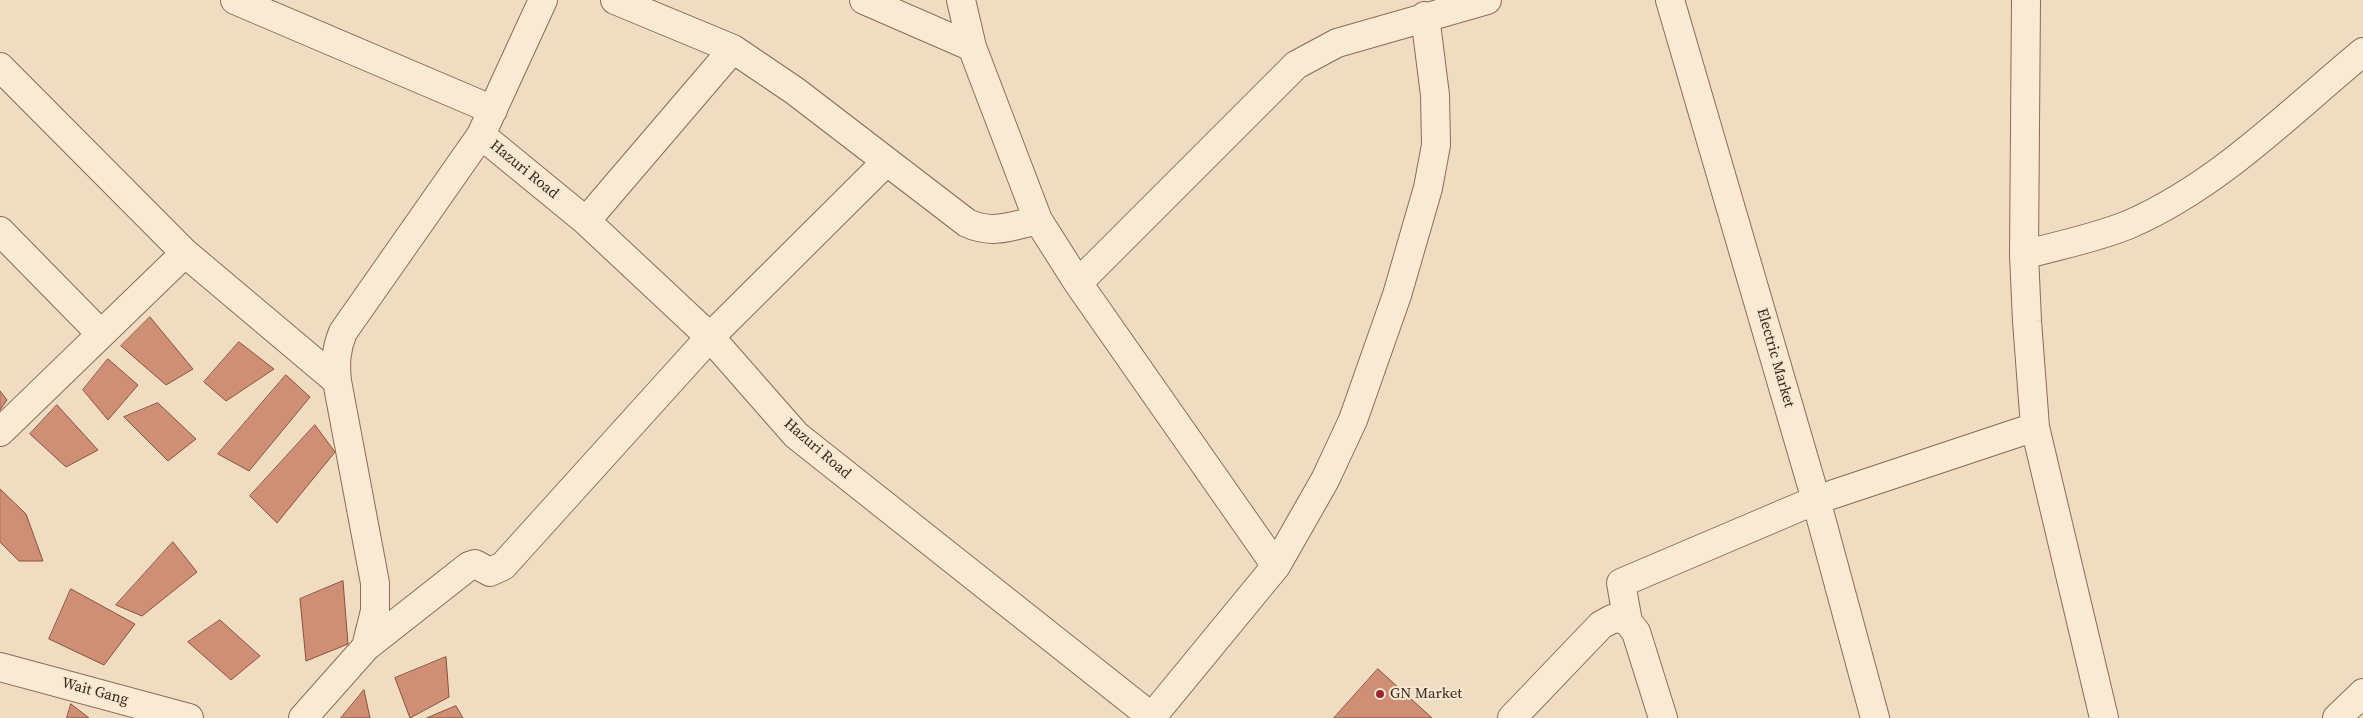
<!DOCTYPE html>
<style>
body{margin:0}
canvas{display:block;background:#f0dcc1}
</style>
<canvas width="2363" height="718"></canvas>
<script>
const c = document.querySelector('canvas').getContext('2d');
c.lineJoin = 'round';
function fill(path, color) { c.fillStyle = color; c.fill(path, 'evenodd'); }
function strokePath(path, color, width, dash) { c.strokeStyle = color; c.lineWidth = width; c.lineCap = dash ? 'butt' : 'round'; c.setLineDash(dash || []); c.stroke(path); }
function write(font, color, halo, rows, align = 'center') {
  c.font = font + ' "Source Serif 4",serif'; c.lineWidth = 4; c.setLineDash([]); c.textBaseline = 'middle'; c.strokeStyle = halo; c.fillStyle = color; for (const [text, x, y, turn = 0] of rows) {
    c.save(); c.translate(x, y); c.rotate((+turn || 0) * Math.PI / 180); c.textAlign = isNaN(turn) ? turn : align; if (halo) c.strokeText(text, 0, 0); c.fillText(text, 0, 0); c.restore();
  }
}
const building = new Path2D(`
 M150 317 193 369 166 385 121 346Z
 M239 342 274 369 226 401 204 382Z
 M108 359 138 385 108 420 83 390Z
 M286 375 310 397 249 471 218 454Z
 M0 391 7 400 0 410Z
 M158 403 196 439 168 461 124 417Z
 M57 405 98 450 66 467 30 434Z
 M315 425 335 452 277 523 250 496Z
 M0 489 26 514 43 561H19L0 542Z
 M173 542 197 572 142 616 116 605Z
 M343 581 348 644 306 661 300 599Z
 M71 589 135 624 104 665 49 639Z
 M220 620 260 656 231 680 188 642Z
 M446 657 449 697 410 718 395 678Z
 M1378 669 1432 718H1334Z
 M364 690 370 718H341Z
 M71 704 89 718H67Z
 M456 706 463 718H427Z`);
fill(building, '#cf8f75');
strokePath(building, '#8a513c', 1);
const minor = new Path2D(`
 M235 0 493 110
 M615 0 733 49 795 91 967 223C993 235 1012 226 1038 220
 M864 0 972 47
 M961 0 972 47 1038 220 1078 283 1276 566
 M1670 0 1816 500 1875 718
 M2026 0 2024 255 2027 321 2035 427 2104 718
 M0 67 185 253 337 381
 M481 135 586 221 710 337 796 435 1153 718
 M586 221 733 49
 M0 231 100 333
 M2024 255C2059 245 2097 238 2130 224 2219 185 2289 113 2363 52
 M1078 283 1296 65 1337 43 1487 0
 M0 432 185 253
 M1628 622 1621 583 1816 500 2035 427
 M366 647 469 566 475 564 490 572 503 566 710 337 886 162
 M0 667 189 718
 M303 718 366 647 375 611V583L337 381C335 363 336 349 343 332L481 135 543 0
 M1151 718 1276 566 1325 480 1353 420 1397 295 1428 188 1436 145 1435 95 1425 16
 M1512 718 1601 625 1612 619 1622 618 1628 622 1636 632 1663 718
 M2337 718 2363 693`);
strokePath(minor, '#8a6c58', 30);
strokePath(minor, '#faead4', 28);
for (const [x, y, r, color] of [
 [1380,694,5,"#9b2535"]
]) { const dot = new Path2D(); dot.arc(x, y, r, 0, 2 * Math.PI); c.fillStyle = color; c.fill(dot); strokePath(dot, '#f7e7d1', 2); }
write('15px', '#39271d', '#f7e7d1', [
 ["Hazuri Road",524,170,39],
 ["Electric Market",1775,358,74],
 ["Hazuri Road",817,449,41],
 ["Wait Gang",95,692,15]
]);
write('15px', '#39271d', '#f7e7d1', [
 ["GN Market",1390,694]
], 'left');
</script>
